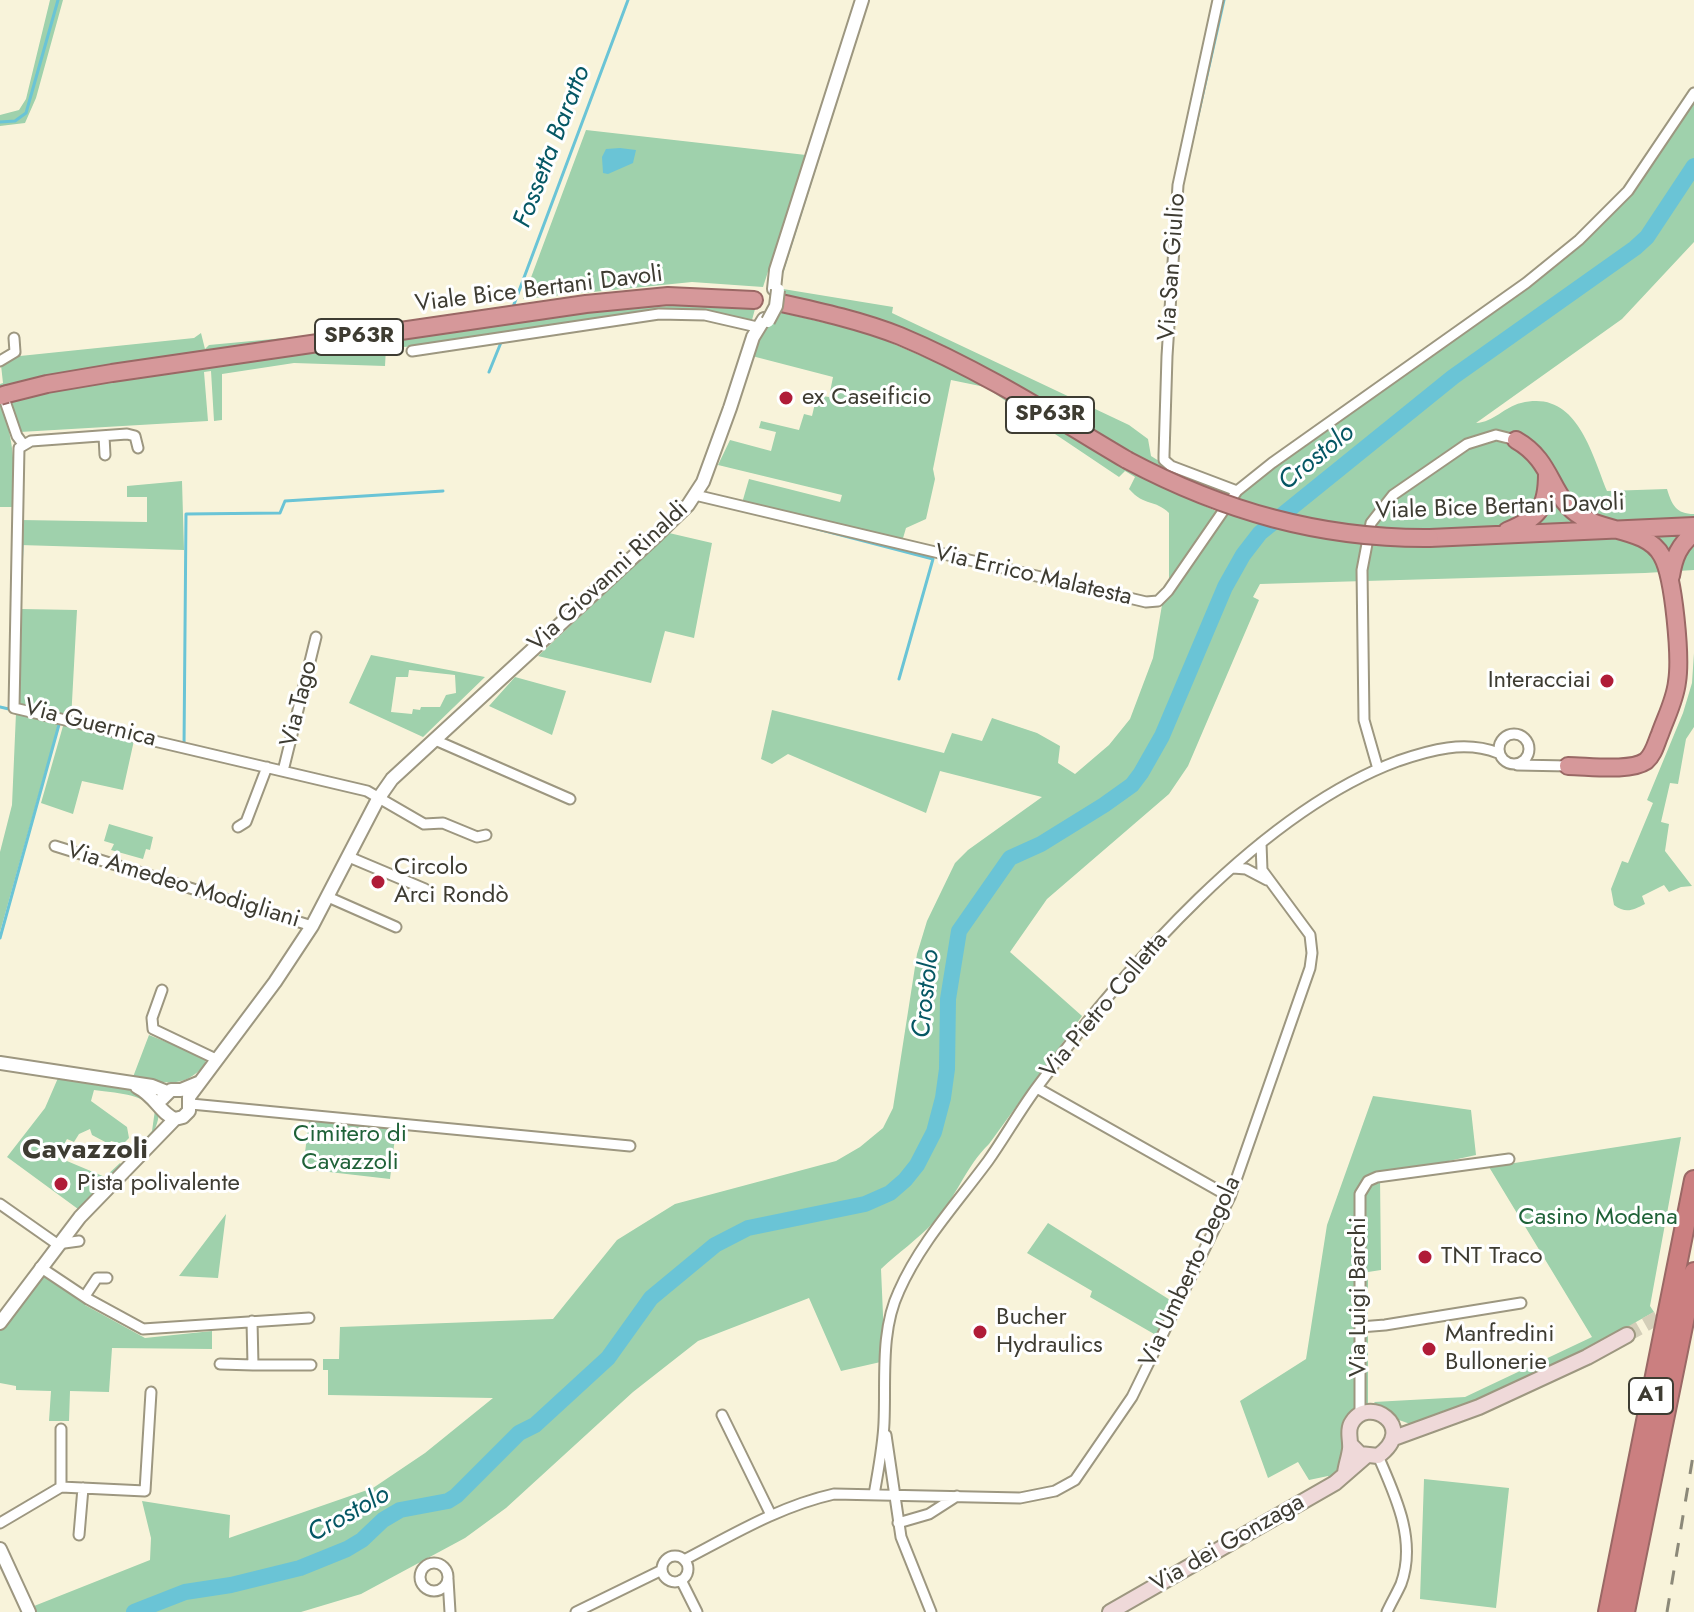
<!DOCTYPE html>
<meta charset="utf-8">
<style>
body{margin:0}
canvas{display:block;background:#f8f3da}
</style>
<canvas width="1694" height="1612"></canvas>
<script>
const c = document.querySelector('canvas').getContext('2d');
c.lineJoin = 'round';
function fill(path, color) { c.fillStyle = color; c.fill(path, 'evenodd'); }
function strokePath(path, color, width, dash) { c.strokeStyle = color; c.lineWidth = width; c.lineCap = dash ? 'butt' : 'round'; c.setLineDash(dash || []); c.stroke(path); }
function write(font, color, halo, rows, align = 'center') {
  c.font = font + ' Jost,sans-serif'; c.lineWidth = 6; c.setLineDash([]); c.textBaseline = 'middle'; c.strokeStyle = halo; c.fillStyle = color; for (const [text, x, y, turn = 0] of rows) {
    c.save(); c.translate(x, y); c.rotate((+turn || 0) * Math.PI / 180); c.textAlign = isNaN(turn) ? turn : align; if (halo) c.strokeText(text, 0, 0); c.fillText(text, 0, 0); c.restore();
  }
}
fill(new Path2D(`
 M50 0H63L36 98 25 123 0 126V115L19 110 26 99Z
 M1694 95V242L1622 319 1476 423C1494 422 1504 407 1521 403 1576 389 1591 451 1607 491L1667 489C1672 505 1676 514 1694 514V570L1645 573 1260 584 1253 597 1259 600 1188 766 1169 794 1047 899 1010 952 1082 1016 989 1144C966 1166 956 1198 934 1222 918 1239 898 1253 881 1269L885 1361 841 1371 809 1298 698 1341 633 1392 506 1508 465 1538 361 1594 301 1612H19L150 1560 151 1538 142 1501 230 1515 229 1538 373 1488 425 1453 493 1398 328 1395V1370H323V1359H339L340 1327 553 1319 617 1240 675 1204 836 1161 860 1147 883 1128 893 1108 917 954 927 921 955 863 968 850 1042 797 940 771 926 813 788 754 772 764 761 759 772 710 944 753 952 733 982 741 992 718 1037 733 1060 746 1058 763 1075 774 1109 745 1130 719 1153 658 1162 605 1235 494 1608 216Z
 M586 130 806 155 763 287 692 282 523 299Z
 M783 289 893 307 892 313 1129 425 1148 439 1151 456 1167 466 1227 492 1225 494C1178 478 1131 455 1087 430 1045 406 1005 378 961 356 905 327 844 308 782 295Z
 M690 305 755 309 752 320 708 313 648 311 420 346 386 348 385 366 294 363 222 374V420L214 421 211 371 204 372 208 421 20 432 10 403 43 393 120 379 527 320 627 308Z
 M779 312 868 333 973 378 1121 464 1163 487 1218 512 1175 578 1169 579V513C1155 499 1145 507 1129 489L1135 477 1125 471 1119 477 985 387 951 380 933 469 935 479 926 519 906 528 901 545 742 503 749 479 840 502 842 495 718 465 730 440 771 451 776 432 759 428 761 421 799 430 804 414 812 416 817 395 829 397 833 377 752 356 759 335 775 320Z
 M201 333 205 349 209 345 284 338 278 343 0 389V384L3 383 1 365 20 356 194 338Z
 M2 405C14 442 15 469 14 507H0V406Z
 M182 481 184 550 20 545V520L147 522V497H127V486Z
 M669 533 712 543 694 638 665 631 651 683 538 656Z
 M21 609 77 610 71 720 135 736 123 790 82 781 73 814 41 803 65 719 19 703Z
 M1694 653V727L1686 739 1678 784 1670 783 1661 822 1669 824 1665 851 1692 886 1681 887 1669 892 1664 885 1642 896 1645 904C1633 910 1626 914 1614 905L1611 889 1622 861 1628 863 1653 803 1647 800 1683 713 1692 683Z
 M371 655 485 677 423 737 349 703ZM409 670 455 675 456 693 446 695 440 707H421L420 710 413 709 412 714 391 712 396 677H408Z
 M515 677 566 691 552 735 489 706Z
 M16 713 59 722 0 932V852L12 805Z
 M109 824 153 837 150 850 146 849 143 859 111 850 114 844 104 841Z
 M149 1035 204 1057 206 1063C184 1091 163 1082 133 1077Z
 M58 1078C92 1083 134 1083 159 1107 160 1132 145 1143 128 1158L152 1131 155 1110C143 1093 114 1093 94 1090L91 1101 127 1127 129 1138 123 1144 111 1141 109 1144 92 1135 90 1129 79 1134 74 1142 67 1139 61 1150 57 1149 55 1156 105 1177 120 1163 122 1165 78 1209 7 1157 45 1108Z
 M1373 1096 1471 1110 1476 1155 1380 1176 1381 1270 1368 1272V1411L1360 1414 1351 1445 1335 1483 1328 1476 1309 1480 1298 1462 1268 1478 1240 1401 1306 1359 1327 1225Z
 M309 1120 396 1129 390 1179 303 1169Z
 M1681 1137 1650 1306 1654 1312 1636 1322 1627 1335 1479 1407 1413 1425 1385 1415 1374 1402 1465 1397 1592 1337 1489 1167Z
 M226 1214 218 1278 179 1276Z
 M1048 1223 1178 1305 1161 1338 1090 1297 1092 1291 1027 1253Z
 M40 1267 88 1299 85 1305 145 1338 212 1331V1349L112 1348 109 1392 70 1391 69 1421H49L51 1391 16 1390V1386L0 1383V1323Z
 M1424 1479 1509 1488 1496 1608 1420 1599Z`), '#9fd1ac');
fill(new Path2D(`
 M620 148 636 150 633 163 608 174 603 173 602 157 606 149Z`), '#6ac4d6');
strokePath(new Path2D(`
 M0 122 15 121 26 113 58 0
 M1194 133 1224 0
 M781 275 868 0
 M513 307 628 0
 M489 372 502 340
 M810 527 933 559 899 679
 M21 573 22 545
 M0 707 13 710
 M184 747 186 514 280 513 285 501 443 491
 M0 938 60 721`), '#6ac4d6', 3);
strokePath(new Path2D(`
 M134 1612 185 1592 231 1585 300 1568 347 1549 362 1540 383 1520 400 1510 448 1501 456 1496 519 1433 535 1425 608 1358 651 1298 715 1245 748 1228 865 1204 890 1193 905 1180 917 1165 934 1132 943 1098 947 1069 948 999 959 931 1010 858 1041 844 1104 805 1132 785 1141 773 1162 736 1225 587 1243 555 1260 533 1453 377 1635 248 1647 237 1694 166`), '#6ac4d6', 16);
strokePath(new Path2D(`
 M1627 1335 1673 1309`), '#d3ceb8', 14, [14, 7]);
const minor = new Path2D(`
 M1218 0 1178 185 1167 356 1164 455V460L1171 466 1237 491
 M412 351 659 314 705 315 757 327
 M0 361 15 352 14 338
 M6 404 17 436 23 444
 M104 436 105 455
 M138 448 135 436 127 434 31 441 19 448 14 708 367 791 424 824 443 823 477 837 486 835
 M695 495 1146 602 1158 601 1168 591 1237 491 1272 463 1526 283 1579 240 1628 191 1694 93
 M1499 749a15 15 0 1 1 30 0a15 15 0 1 1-30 0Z
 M435 740 570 799
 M1517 765 1568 766
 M1378 769 1364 720 1362 570 1371 523 1393 495 1467 444 1496 435 1516 440
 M283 771 316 637
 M238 827 246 822 267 767
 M55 846 312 926
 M349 857 425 889
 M1233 868 1246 869 1267 880
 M328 897 396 927
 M162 990 152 1018 153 1029 216 1059
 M1037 1088 1230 1197
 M191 1104 630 1146
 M0 1204 57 1244 79 1241
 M40 1267 88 1299 143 1329 309 1318
 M85 1296 97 1278H107
 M252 1321 253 1365H311
 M1360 1327 1385 1325 1521 1303
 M220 1364 253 1365
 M1360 1414V1194L1368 1181 1377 1177 1509 1159
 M722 1415 771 1515
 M886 1435 901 1537 931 1612
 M1378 1456C1395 1495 1417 1540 1401 1584 1397 1593 1391 1603 1387 1612
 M61 1487 145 1491 151 1392
 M874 1495C878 1471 883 1447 884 1423 886 1380 880 1331 899 1291 920 1243 957 1203 988 1161 1005 1137 1020 1110 1038 1086 1124 969 1260 812 1398 761 1430 750 1465 740 1498 753
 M0 1523 61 1487V1429
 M898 1523 929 1514 957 1496
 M79 1535 83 1488
 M662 1569a13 13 0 1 1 26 0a13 13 0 1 1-26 0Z
 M684 1560C732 1535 780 1506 834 1494L1020 1498 1055 1491 1075 1480 1132 1397 1230 1197 1310 968 1312 953 1310 935 1262 870 1261 843
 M420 1577a14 14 0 1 1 28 0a14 14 0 1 1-28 0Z
 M448 1579 450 1612
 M681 1580 697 1612
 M576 1612 662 1570`);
const tertiary = new Path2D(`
 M774 289 776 270 862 0
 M0 1063 152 1086 167 1092
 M137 1087C155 1096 161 1114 175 1119
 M162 1099 171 1090H181L198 1083
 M0 1323 80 1217 175 1119 183 1117 189 1111V1097L275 982 312 926 378 799 392 779 657 535 688 505 703 482 730 408 753 337 764 319
 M0 1549 29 1612`);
const secondary = new Path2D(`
 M1394 1438 1479 1407 1587 1357 1627 1335
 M1345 1473C1346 1465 1349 1457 1350 1449 1351 1440 1347 1432 1351 1424 1367 1393 1419 1427 1378 1456L1360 1454 1351 1445
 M1110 1612 1335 1483 1366 1456`);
const trunk = new Path2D(`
 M781 303C822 312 862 321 900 336 979 369 1053 416 1127 460
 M7 394 47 384 112 373 586 304 668 296 754 300
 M1516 440C1555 462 1549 498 1582 517 1605 532 1648 529 1662 556 1674 577 1681 658 1677 682 1675 700 1666 717 1660 734 1656 743 1654 754 1646 761 1630 772 1588 766 1568 766
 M1507 531C1538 518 1547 509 1547 474
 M1430 538 1694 526
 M1671 576C1674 557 1679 545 1694 533`);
const motorway = new Path2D(`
 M1608 1612 1694 1180
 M1625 1612 1694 1272`);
strokePath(minor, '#9d9780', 13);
strokePath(tertiary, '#9d9780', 16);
strokePath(secondary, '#9d9780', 18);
strokePath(trunk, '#9a6865', 20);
strokePath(motorway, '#9a6865', 22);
strokePath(minor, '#fff', 9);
strokePath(tertiary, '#fff', 12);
strokePath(secondary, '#efd9d9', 14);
strokePath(trunk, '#d6989a', 16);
strokePath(motorway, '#cb7f80', 18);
strokePath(new Path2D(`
 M1667 1612 1694 1450`), '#8c8979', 3, [14, 14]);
const tertiaryBridge = new Path2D(`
 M768 321 776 306 778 290`);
const trunkBridge = new Path2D(`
 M0 396 7 394
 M1127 460C1223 511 1321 539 1430 538`);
strokePath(tertiaryBridge, '#9d9780', 16, []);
strokePath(trunkBridge, '#9a6865', 20, []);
strokePath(tertiaryBridge, '#fff', 12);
strokePath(trunkBridge, '#d6989a', 16);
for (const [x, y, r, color] of [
 [786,398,8,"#b01c38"],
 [1607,681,8,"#b01c38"],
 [378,882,8,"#b01c38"],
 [61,1184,8,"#b01c38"],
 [1425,1257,8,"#b01c38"],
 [980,1332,8,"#b01c38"],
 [1429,1349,8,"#b01c38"]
]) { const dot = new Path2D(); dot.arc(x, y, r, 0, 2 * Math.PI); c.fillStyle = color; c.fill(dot); strokePath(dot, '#fff', 3); }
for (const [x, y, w] of [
 [359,337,88],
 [1050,415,88],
 [1651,1396,44]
]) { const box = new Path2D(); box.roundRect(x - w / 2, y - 18, w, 36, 6); c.fillStyle = '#fff'; c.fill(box); strokePath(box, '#3e3c32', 2); }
write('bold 22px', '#3e3c32', null, [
 ["SP63R",359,337],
 ["SP63R",1050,415],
 ["A1",1651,1396]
]);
write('24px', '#3e3c32', '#fff', [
 ["Via San Giulio",1173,267,-86],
 ["Viale Bice Bertani Davoli",539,290,-7],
 ["Viale Bice Bertani Davoli",1500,508,-2],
 ["Via Errico Malatesta",1033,576,13],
 ["Via Giovanni Rinaldi",609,577,-43],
 ["Via Tago",300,704,-76],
 ["Via Guernica",90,724,14],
 ["Via Amedeo Modigliani",183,886,17],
 ["Via Pietro Colletta",1105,1006,-50],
 ["Via Umberto Degola",1191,1272,-65],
 ["Via Luigi Barchi",1359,1297,-90],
 ["Via dei Gonzaga",1228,1544,-30]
]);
write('24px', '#3e3c32', '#fff', [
 ["ex Caseificio",802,398],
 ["Interacciai",1591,681,"right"],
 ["Circolo",394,868],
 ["Arci Rondò",394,896],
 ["Pista polivalente",77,1184],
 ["TNT Traco",1441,1257],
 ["Bucher",996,1318],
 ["Hydraulics",996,1346],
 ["Manfredini",1445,1335],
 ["Bullonerie",1445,1363]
], 'left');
write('24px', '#1f6238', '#fff', [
 ["Cimitero di",350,1135],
 ["Cavazzoli",350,1163],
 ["Casino Modena",1598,1218]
]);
write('italic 26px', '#055764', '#fff', [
 ["Fossetta Baratto",553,147,-69],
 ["Crostolo",1317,458,-39],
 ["Crostolo",927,994,-84],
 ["Crostolo",349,1515,-29]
]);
write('bold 28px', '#3e3c32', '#fff', [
 ["Cavazzoli",85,1151]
]);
</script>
